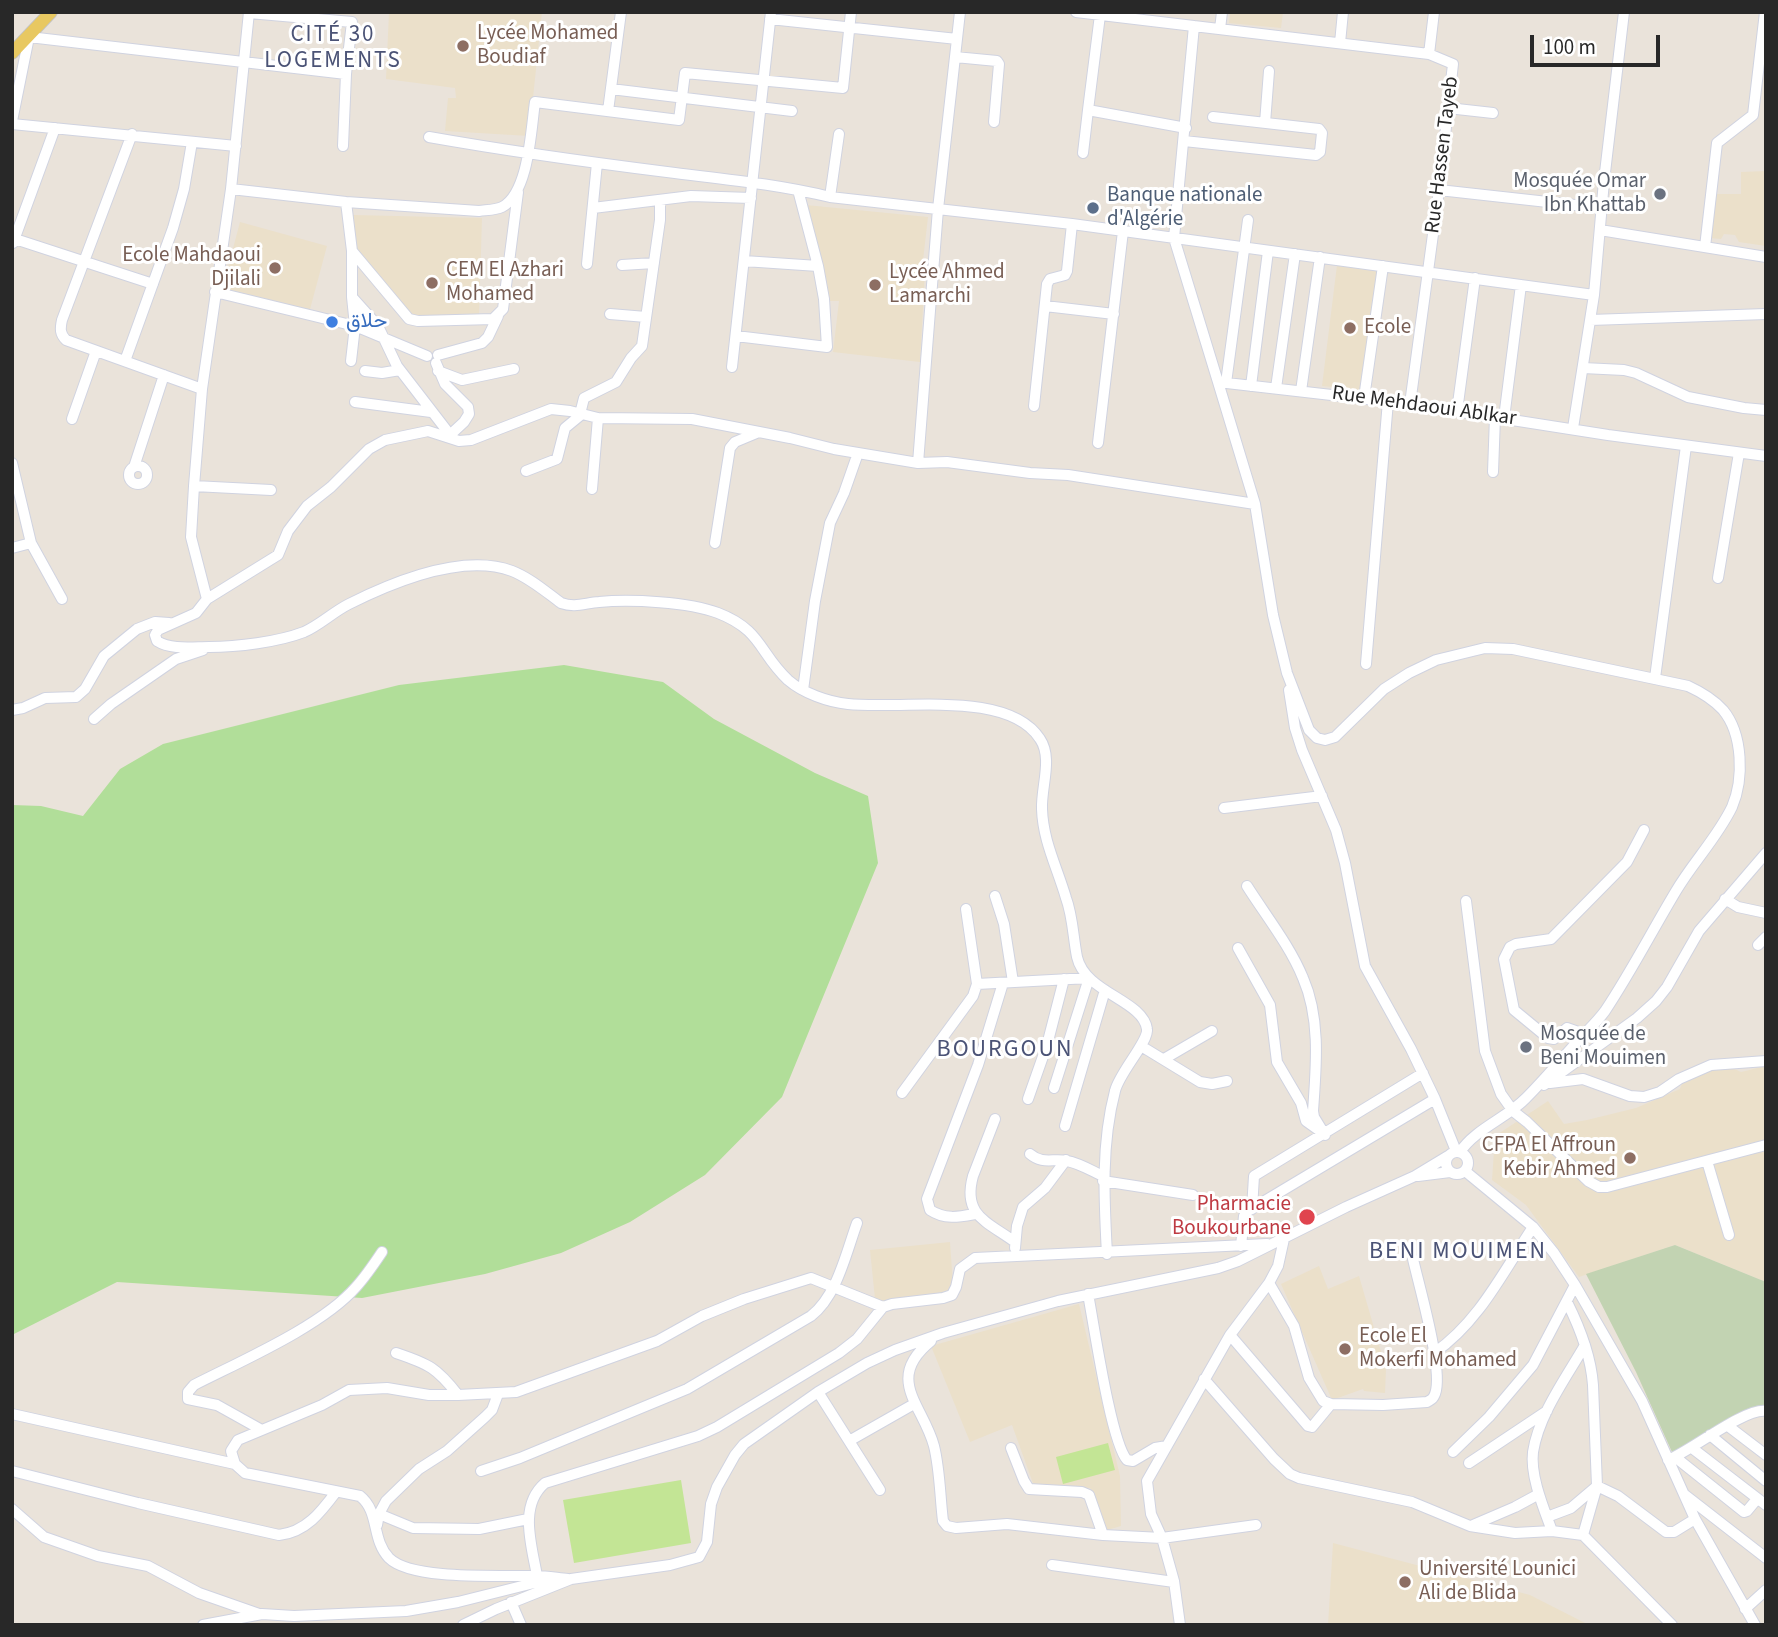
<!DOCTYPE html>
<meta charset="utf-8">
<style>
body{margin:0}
#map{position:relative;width:1778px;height:1637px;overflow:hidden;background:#eae3da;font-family:"Source Sans 3",sans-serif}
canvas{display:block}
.frame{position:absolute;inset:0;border:14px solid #282828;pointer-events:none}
.scale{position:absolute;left:1530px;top:35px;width:130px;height:32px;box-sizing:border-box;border:4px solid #282828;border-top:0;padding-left:9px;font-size:21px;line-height:24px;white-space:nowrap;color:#282828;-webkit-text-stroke:5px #fff;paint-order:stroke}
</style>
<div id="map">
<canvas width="1778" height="1637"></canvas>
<div class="frame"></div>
<div class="scale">100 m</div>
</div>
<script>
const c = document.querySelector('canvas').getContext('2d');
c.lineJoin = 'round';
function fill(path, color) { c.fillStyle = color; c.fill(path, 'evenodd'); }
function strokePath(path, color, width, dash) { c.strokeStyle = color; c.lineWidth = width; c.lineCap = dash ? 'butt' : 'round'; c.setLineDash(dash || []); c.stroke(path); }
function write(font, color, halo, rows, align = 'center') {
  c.font = font + ' "Source Sans 3",Vazirmatn,sans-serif'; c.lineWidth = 6; c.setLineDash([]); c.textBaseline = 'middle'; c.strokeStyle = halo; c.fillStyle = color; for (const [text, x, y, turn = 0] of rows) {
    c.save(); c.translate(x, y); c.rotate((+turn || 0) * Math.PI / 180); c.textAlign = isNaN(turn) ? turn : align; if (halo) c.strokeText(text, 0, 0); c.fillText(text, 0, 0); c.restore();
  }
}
fill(new Path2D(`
 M389 12H542L529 136 445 131 448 98H456L455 88 386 79Z
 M1230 12H1283L1281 28 1229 23Z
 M1766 171V246L1739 242 1735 235 1724 234 1721 239 1710 238 1714 194H1741V172Z
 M806 205 928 217 922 269 925 270 920 362 833 352 839 301H829Z
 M353 215 482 218 479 316 412 315 357 251Z
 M240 222 327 246 309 313 222 290Z
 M1337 265 1378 271 1361 390 1322 386Z
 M1726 1065 1741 1072 1766 1066V1282L1675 1245 1579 1277 1526 1205 1492 1180 1495 1136 1548 1101 1564 1124 1587 1120 1636 1108 1680 1089 1683 1081Z
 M950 1242 953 1285 949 1292 879 1303 875 1299 870 1250Z
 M1319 1266 1328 1289 1359 1276 1386 1369 1385 1393 1364 1391 1363 1389 1332 1400 1281 1284Z
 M1079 1304 1120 1476 1121 1526 1107 1530 1090 1488 1034 1486 1012 1425 970 1442 931 1346Z
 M1333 1543 1530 1595 1589 1625H1328Z`), '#ebe0ca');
fill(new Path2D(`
 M564 665 663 682 714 719 815 773 868 796 878 863 782 1097 705 1175 630 1222 561 1253 485 1274 362 1298 117 1282 12 1335V805L41 806 83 816 120 769 163 744 399 685Z`), '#b1de99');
fill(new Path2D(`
 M1675 1245 1766 1282V1407L1672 1452 1636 1372 1586 1274Z`), '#c2d3b2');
fill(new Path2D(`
 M1108 1443 1115 1470 1063 1484 1056 1457Z
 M681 1480 691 1543 574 1563 563 1500Z`), '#c3e595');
const minor = new Path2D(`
 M1076 12 1429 54 1453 64 1439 190 1410 404
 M249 13 352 22 346 74 343 146
 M1100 15 1088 110 1186 128
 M770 19 957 39
 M1194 26 1174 238 1218 382 1410 404 1608 435 1766 456
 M1220 29 1222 12
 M1340 43 1343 12
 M1429 54 1434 12
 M955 57 997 61 999 64 994 122
 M611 89 792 111
 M1448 108 1493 113
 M608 111 621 12
 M12 121 29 37 346 74
 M1265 123 1269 71
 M12 124 236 146
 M132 134 62 320C60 329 60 334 66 340L202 389
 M429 137C508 151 587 162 667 172 722 179 777 184 830 197L1072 224 1594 295
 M1184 141 1316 155 1320 152 1322 133 1319 129 1213 117
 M1083 153 1088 110
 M231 189 346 202 479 211C486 210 496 210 502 207 529 193 531 129 535 102L679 120 685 73 843 88 851 12
 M1439 190 1602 208
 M830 197 839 134
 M346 202 352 251V297L378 326 397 366 451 436
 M593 208 691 196 751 198
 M1600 230 1766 257
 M12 238 153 284
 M13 243 55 128
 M1705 247 1717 143 1753 115 1765 12
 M352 251 409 319 418 321 493 319 503 309 518 192
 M744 261 818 266
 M587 264 597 163
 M622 265 654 263
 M215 292 355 326 427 356
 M1045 306 1114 314
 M610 314 646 317
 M1590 320 1766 314
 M736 336 827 347 824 299 818 266 798 190
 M438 355 482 343 488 337 498 316
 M125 361 173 228 184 189 192 142
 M351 361 355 326 352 297
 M436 363 445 384 468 407 469 414 464 422 450 435
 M732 367 771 12
 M1583 368 1624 370 1636 373 1688 397 1744 408 1766 410
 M365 371 382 373 400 370
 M438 371 462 380 514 369
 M1218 382 1255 504 1273 615 1287 673 1309 730 1317 738 1325 740 1335 737 1384 689 1409 673 1436 660 1485 648 1513 649 1688 686C1701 692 1713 699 1723 710 1743 734 1744 779 1732 807 1717 838 1693 862 1676 891 1652 931 1631 972 1605 1011 1597 1022 1586 1032 1576 1043 1560 1061 1544 1080 1526 1098 1507 1118 1475 1129 1460 1152
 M1226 383 1248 220
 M1251 386 1268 251
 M1276 388 1295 254
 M1301 391 1320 257
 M1364 398 1383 266
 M355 402 431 412
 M1034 406 1047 284 1050 279 1065 275 1067 271 1072 224
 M1457 411 1475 278
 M580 414 584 398 616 382 631 358 642 346 660 220V200
 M1504 418 1521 285
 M72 419 96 351
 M1573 428 1594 295 1604 181 1624 12
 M1098 443 1123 231
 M12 463 31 543 12 548
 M918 463 938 209 960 12
 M129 475a9 9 0 1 1 18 0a9 9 0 1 1-18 0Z
 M134 467 164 375
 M526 471 557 459 565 428 582 414
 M1493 472 1495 417
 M194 486 271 490
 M592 489 598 418
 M31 543 62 599
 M715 543 730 448 735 442 759 432
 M1718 578 1739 453
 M207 599 191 537 194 486 202 389 231 189 249 12
 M1366 664 1388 401
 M1655 678 1686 446
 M803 690 815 601 830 523 844 493 858 453
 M1289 690 1295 728 1302 750 1336 830 1345 863 1365 966 1411 1049 1435 1099 1456 1151
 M12 710 23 708 45 698 76 697 85 689 104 656 137 629 155 622 169 623
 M94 719 111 704 176 659 203 650
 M1224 808 1322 796
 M1247 886C1266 916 1290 946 1303 978 1321 1019 1316 1068 1313 1111L1314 1117 1325 1135
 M995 896 1004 924 1013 982
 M1725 899 1738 907 1766 913
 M1466 901 1485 1051 1501 1094 1513 1111 1527 1122 1588 1181 1599 1187H1607L1766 1145
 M1758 945 1766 937
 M1238 948 1270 1005 1277 1062 1301 1103 1306 1121 1320 1131
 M977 984 1089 978 1054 1088
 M1584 1034 1567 1028 1554 1039 1548 1038 1514 1010 1504 959 1510 947 1516 944 1551 939 1627 862 1644 830
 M1141 1046 1200 1082 1212 1084 1227 1081
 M1164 1059 1212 1031
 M1550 1083 1583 1079 1630 1096 1644 1097 1660 1092 1679 1079 1711 1065 1766 1061
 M1544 1085 1637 1018 1656 1001 1667 987 1699 931 1766 853
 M902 1093 973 996 977 984 966 909
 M1028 1099 1047 1045 1064 979
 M995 1119 973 1176C962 1216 988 1222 1015 1242
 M1065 1126 1105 990
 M1446 1163a11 11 0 1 1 22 0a11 11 0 1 1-22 0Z
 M1030 1154C1043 1165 1053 1158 1067 1161 1079 1163 1092 1171 1103 1176
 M1707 1161 1729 1235
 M1465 1171 1533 1227 1554 1253 1575 1285 1642 1401 1695 1519 1755 1625
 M1418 1176 1450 1172
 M1103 1181 1193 1195
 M1252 1209 1254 1176 1423 1073
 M975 1214C959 1217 945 1220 930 1210L927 1199 978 1065 1003 983
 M1241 1246 1244 1216 1248 1211 1435 1099
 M1015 1248 1017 1226 1023 1207 1045 1188 1066 1160
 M1107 1254C1104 1199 1101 1144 1115 1091 1119 1073 1149 1041 1147 1029 1143 1000 1085 993 1077 957 1073 937 1073 917 1066 898 1057 867 1043 841 1042 809 1041 787 1053 758 1040 739 1008 689 900 710 848 704 828 702 803 693 788 680 759 653 762 630 718 613 689 602 631 599 599 602 585 603 575 608 561 603 546 592 530 578 512 571 463 553 393 582 349 604 333 612 320 625 304 632 278 642 237 647 209 647 192 647 171 650 157 641L155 635 158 630 196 613 207 599 278 555 288 531 307 506 331 487 369 449 385 440 428 431 459 441 471 440 551 409 570 411 598 418 692 419 790 438 834 449 918 463 947 462 1030 473 1068 475 1255 504
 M1269 1283 1294 1326 1309 1378 1323 1401 1331 1404 1383 1405 1427 1402C1432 1399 1433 1399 1435 1394 1444 1371 1419 1286 1413 1259
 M1088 1294C1094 1325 1111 1442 1127 1460L1133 1461 1155 1448 1167 1446
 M1230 1335 1308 1426 1312 1427 1331 1404
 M931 1341C884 1379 923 1405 934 1446 940 1470 940 1497 943 1521L947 1526 956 1528 1007 1524 1103 1535 1162 1538 1256 1525
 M396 1353C429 1364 437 1368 458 1395
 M1434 1353C1479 1322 1503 1272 1533 1227
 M1204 1379 1274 1459 1290 1474 1299 1478 1412 1502 1470 1526 1515 1533 1552 1531 1583 1535 1597 1486 1593 1385C1591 1356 1580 1328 1567 1302
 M818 1392 880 1490
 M12 1414 235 1464
 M1728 1426 1766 1455
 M260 1429 217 1405 188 1399V1392L194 1385C241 1361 322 1326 356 1287 366 1276 374 1264 382 1252
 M1710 1435 1766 1481
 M849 1441 914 1404
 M1011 1448 1024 1481 1029 1489 1082 1492 1089 1495 1103 1535
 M1692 1448 1766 1505
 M1453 1452 1489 1417 1533 1365 1575 1285
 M1675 1457 1744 1512 1747 1511 1757 1499
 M1668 1460C1691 1451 1744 1408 1766 1411
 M1469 1463 1547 1411
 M12 1471 138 1503 279 1535C306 1532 321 1512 336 1492
 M481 1471 520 1458 687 1389 811 1316C837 1296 846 1253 857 1223
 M1685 1495 1766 1558
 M12 1509 44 1537 98 1556 148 1566 199 1593 259 1614
 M379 1514 413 1528 479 1529 528 1519
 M1547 1517 1571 1508 1597 1486 1618 1496 1666 1532H1674L1695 1519
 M377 1525 379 1514 386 1501 419 1469 447 1451 485 1417 492 1410 498 1394
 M1473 1525 1515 1507 1539 1494
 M1552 1531C1544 1509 1530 1476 1533 1452 1539 1414 1566 1378 1585 1345
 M1583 1535 1672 1625
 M1052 1565 1174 1582
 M537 1576C532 1546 518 1506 545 1483L698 1436 717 1427 839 1353 857 1339 883 1307 892 1304 943 1298 952 1295 956 1287 960 1269 975 1258 1267 1244
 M568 1579C557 1578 547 1576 536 1576 503 1575 412 1581 389 1558 371 1539 380 1512 360 1496L245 1473 235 1464 231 1451 238 1440 322 1405 349 1390 387 1388 429 1395H458L516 1392 657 1341 702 1316 744 1299 811 1278 883 1307
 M511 1602 521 1625
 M1745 1609 1766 1590
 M203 1625 262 1614 294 1616 406 1611 458 1602 546 1580
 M463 1625 496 1609 571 1579 670 1565 699 1557 707 1542 711 1504 717 1487 735 1455 744 1444 818 1392 867 1363 895 1350 943 1333 1058 1301 1218 1268 1238 1261 1346 1207 1415 1176 1448 1156
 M1180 1625 1174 1581 1162 1538 1151 1514 1147 1481 1230 1335 1269 1283 1278 1266 1284 1239`);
const major = new Path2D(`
 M12 53 51 12`);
strokePath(minor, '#d0d3e0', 12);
strokePath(major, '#c3c3c3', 14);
strokePath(minor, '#fff', 10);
strokePath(major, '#e8c861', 12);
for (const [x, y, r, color] of [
 [463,46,7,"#8d6e63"],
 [1660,194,7,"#6b7280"],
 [1093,208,7,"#5c6f8a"],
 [275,268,7,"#8d6e63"],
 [432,283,7,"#8d6e63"],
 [875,285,7,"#8d6e63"],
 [332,322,7,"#3f7fe0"],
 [1350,328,7,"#8d6e63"],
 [1526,1047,7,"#6b7280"],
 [1630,1158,7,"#8d6e63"],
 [1307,1217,9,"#e0444e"],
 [1345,1349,7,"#8d6e63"],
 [1405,1582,7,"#8d6e63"]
]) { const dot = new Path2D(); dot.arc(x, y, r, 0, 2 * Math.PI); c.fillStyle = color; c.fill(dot); strokePath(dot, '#fff', 2.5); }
write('21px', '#785e54', '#fff', [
 ["Lycée Mohamed",477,34],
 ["Boudiaf",477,58],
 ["Ecole Mahdaoui",261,256,"right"],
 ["Djilali",261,280,"right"],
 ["CEM El Azhari",446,271],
 ["Mohamed",446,295],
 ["Lycée Ahmed",889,273],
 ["Lamarchi",889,297],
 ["Ecole",1364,328],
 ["CFPA El Affroun",1616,1146,"right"],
 ["Kebir Ahmed",1616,1170,"right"],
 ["Ecole El",1359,1337],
 ["Mokerfi Mohamed",1359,1361],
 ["Université Lounici",1419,1570],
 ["Ali de Blida",1419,1594]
], 'left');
write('21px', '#282828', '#fff', [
 ["Rue Hassen Tayeb",1443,155,-83],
 ["Rue Mehdaoui Ablkar",1424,407,8]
]);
write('21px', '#5b616d', '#fff', [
 ["Mosquée Omar",1646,182],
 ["Ibn Khattab",1646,206],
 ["Mosquée de",1540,1035,"left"],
 ["Beni Mouimen",1540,1059,"left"]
], 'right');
write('21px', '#4e5e75', '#fff', [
 ["Banque nationale",1107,196],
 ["d'Algérie",1107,220]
], 'left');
write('21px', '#366cbe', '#fff', [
 ["حلاق",346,322]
], 'left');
write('21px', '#be3a42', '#fff', [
 ["Pharmacie",1291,1205],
 ["Boukourbane",1291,1229]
], 'right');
c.letterSpacing = '2px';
write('23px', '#4b5376', '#fff', [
 ["CITÉ 30",333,36],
 ["LOGEMENTS",333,62]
]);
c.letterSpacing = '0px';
c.letterSpacing = '2px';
write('24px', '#4b5376', '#fff', [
 ["BOURGOUN",1005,1051],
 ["BENI MOUIMEN",1458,1253]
]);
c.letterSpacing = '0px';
</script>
